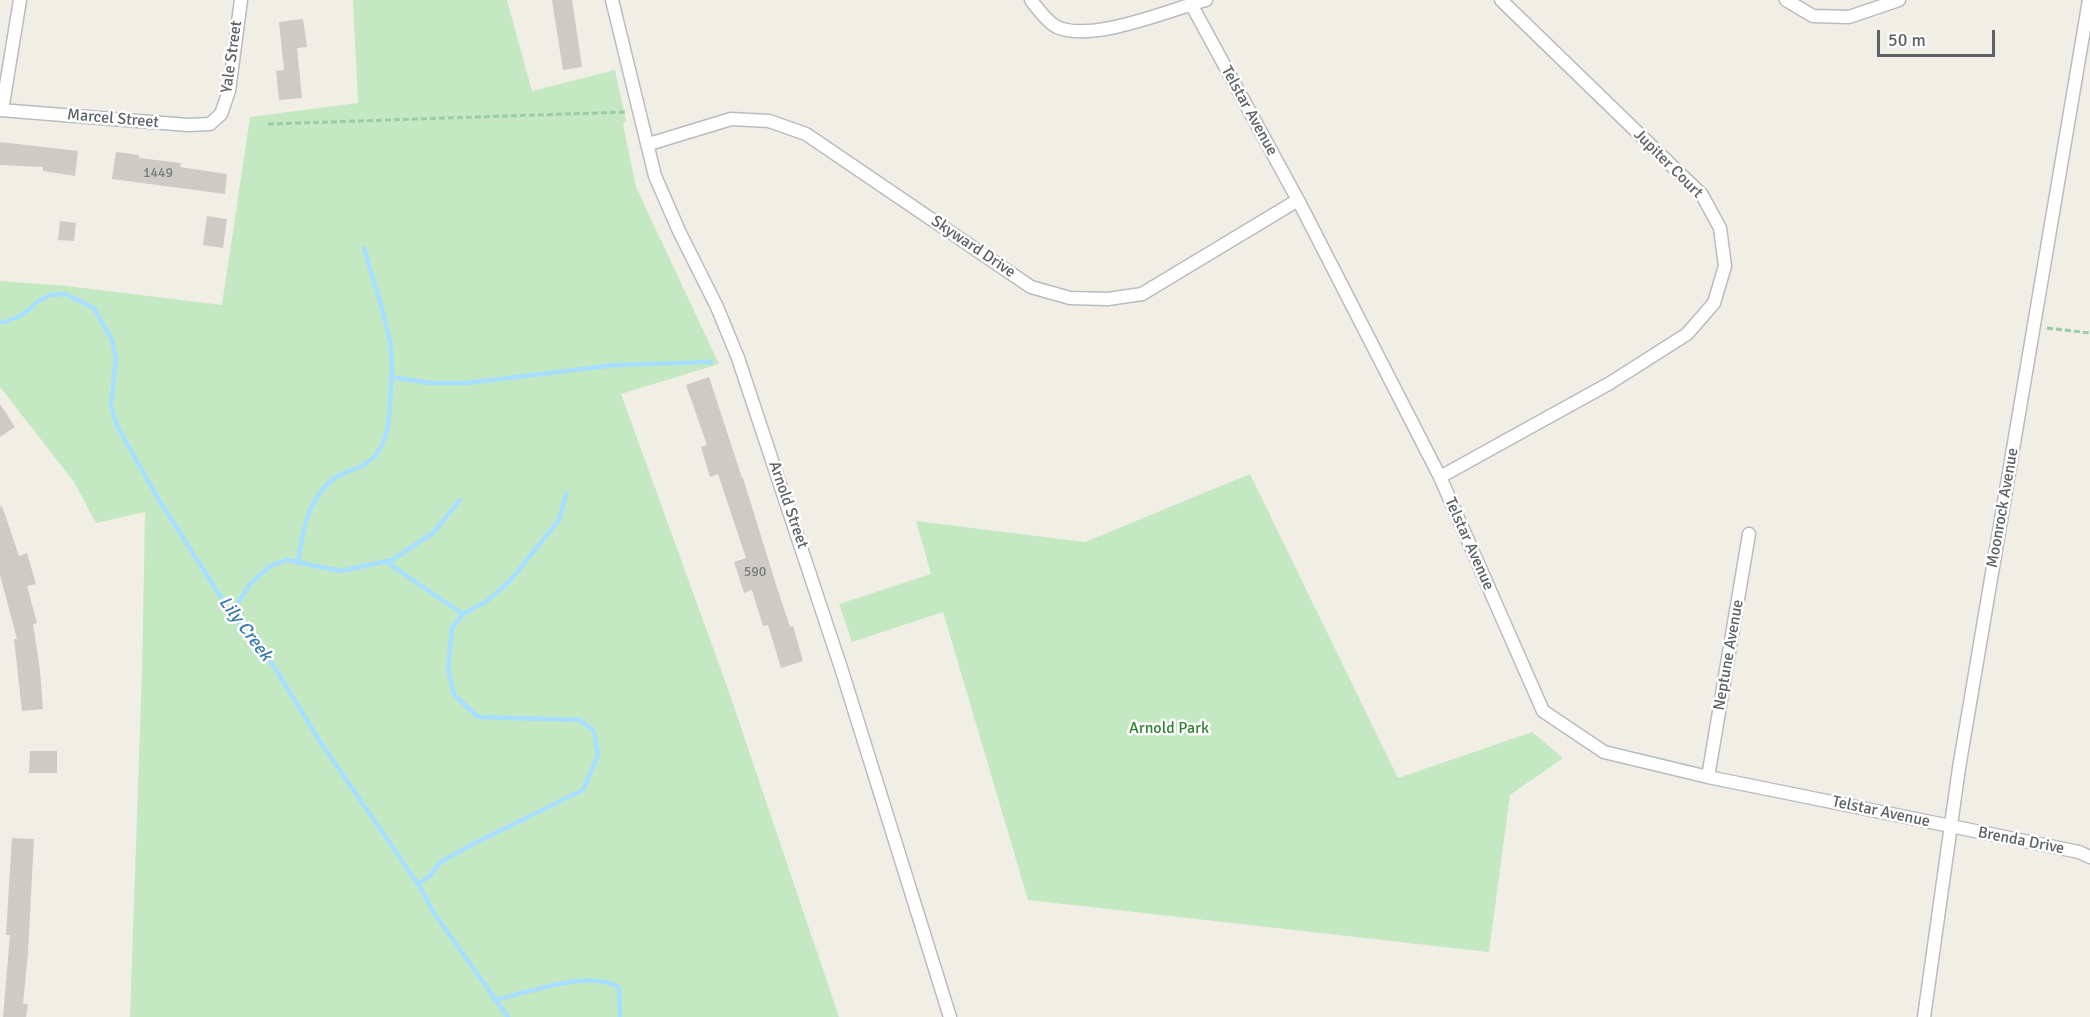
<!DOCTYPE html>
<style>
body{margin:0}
#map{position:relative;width:2090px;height:1017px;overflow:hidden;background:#f1eee6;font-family:Signika,sans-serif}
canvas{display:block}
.scale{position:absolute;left:1877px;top:30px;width:118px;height:27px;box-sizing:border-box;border:3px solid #5d6267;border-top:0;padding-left:8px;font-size:18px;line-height:21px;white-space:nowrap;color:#5d6267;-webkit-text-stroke:4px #fff;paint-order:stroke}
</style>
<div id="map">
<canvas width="2090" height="1017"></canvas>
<div class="scale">50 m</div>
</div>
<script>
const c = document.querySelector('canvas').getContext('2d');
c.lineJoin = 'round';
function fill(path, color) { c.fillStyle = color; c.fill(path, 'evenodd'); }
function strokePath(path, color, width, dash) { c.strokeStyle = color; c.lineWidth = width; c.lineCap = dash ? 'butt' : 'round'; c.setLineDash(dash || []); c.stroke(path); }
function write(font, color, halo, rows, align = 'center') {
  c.font = font + ' Signika,sans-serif'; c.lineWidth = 5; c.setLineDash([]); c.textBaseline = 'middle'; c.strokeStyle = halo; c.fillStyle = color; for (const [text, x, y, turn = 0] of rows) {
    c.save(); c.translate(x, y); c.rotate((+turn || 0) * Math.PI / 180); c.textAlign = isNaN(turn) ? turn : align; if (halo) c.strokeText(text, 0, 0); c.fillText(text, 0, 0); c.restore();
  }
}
fill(new Path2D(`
 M353 0H507L532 91 615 70 626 120 623 124 636 187 719 364 621 394 728 689 839 1017H130L142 672 145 512 96 523 74 482 0 387V281L67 286 222 305 250 117 358 103Z
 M1250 474 1398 778 1532 732 1563 758 1510 795 1489 952 1028 900 943 612 852 642 839 604 931 574 916 521 1085 542Z`), '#c4e9c2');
strokePath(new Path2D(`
 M0 322H5L18 317 29 310 38 301 51 295 65 294 94 308 112 340 116 358 111 406 117 426 159 500 231 613 273 665 321 743 418 884 434 913 508 1017
 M391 377 431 383H467L616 365 711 362
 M385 561 463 614
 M298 563C302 534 307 500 332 480 345 470 364 469 375 456 387 441 389 423 390 404 391 387 393 367 391 349 386 315 373 281 364 248
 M231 613 251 583 270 566 287 560 341 571 392 560 433 533 460 500
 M418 884 430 876 439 863 475 843 583 790 598 755 594 731 580 720 478 717 454 695 448 668 452 628 463 614 487 601 509 582 559 520 566 494
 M494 1000C530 993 586 969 619 987L620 1017`), '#a8deff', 4.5);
fill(new Path2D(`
 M552 0H572L582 67 563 70Z
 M303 19 307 47 297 48 302 98 279 100 276 71 284 70 279 22Z
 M0 142 78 151 75 176 43 171V167L0 165Z
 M116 152 139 155V158L181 163 180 167 227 174 225 194 112 179Z
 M207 216 227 219 223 248 203 245Z
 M60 221 76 223 74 241 58 240Z
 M709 377 742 478H743L778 591 790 627 793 626 803 661 781 668 768 625 763 626 752 590 744 593 734 562 746 558 718 474 710 477 701 447 707 445 686 385Z
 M0 404 15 427 0 437Z
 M2 506 19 556 27 553 36 584 27 586 37 623 33 624 40 670 43 709 22 711 14 639H17L0 575V507Z
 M30 751H57V773H29Z
 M12 838 34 839 28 953 23 1004H28L26 1017H3L10 935H6Z`), '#cecac5');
const minor = new Path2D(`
 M612 0 655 176 679 231 717 307 738 358 842 671 950 1017
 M1031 0C1037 8 1047 22 1057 27 1092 43 1169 10 1206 0
 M1191 0V4L1298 200 1440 477 1543 711 1604 752 1708 777 2079 852 2090 857
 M1786 0 1813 16 1849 17 1899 0
 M0 110 188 125 210 124 221 114 229 91 241 0
 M2 110 20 0
 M649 144 731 119 769 121 806 134 1031 287 1070 298 1108 299 1142 294 1298 200
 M1440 477 1610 383 1687 334 1714 303 1725 266 1720 228 1702 195 1501 0
 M1708 777 1749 534
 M1924 1017 1959 768 2089 0`);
strokePath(minor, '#b8bcc0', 15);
strokePath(new Path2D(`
 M268 124 626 112
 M2047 328 2090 333`), '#9acba5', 3, [6, 3]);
strokePath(minor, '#fff', 12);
write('14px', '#797c7e', null, [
 ["1449",158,173],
 ["590",755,572]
]);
write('16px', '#5d6267', '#fff', [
 ["Yale Street",232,57,-82],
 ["Telstar Avenue",1249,111,61],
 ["Marcel Street",113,119,5],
 ["Jupiter Court",1668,164,45],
 ["Skyward Drive",973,247,34],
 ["Arnold Street",788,505,71],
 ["Moonrock Avenue",2003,508,-80],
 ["Telstar Avenue",1469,544,66],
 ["Neptune Avenue",1729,655,-80],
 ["Telstar Avenue",1881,812,12],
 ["Brenda Drive",2021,841,11]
]);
write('16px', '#308330', '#fff', [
 ["Arnold Park",1169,729]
]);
write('italic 18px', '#3b7aae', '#fff', [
 ["Lily Creek",245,629,53]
]);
</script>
